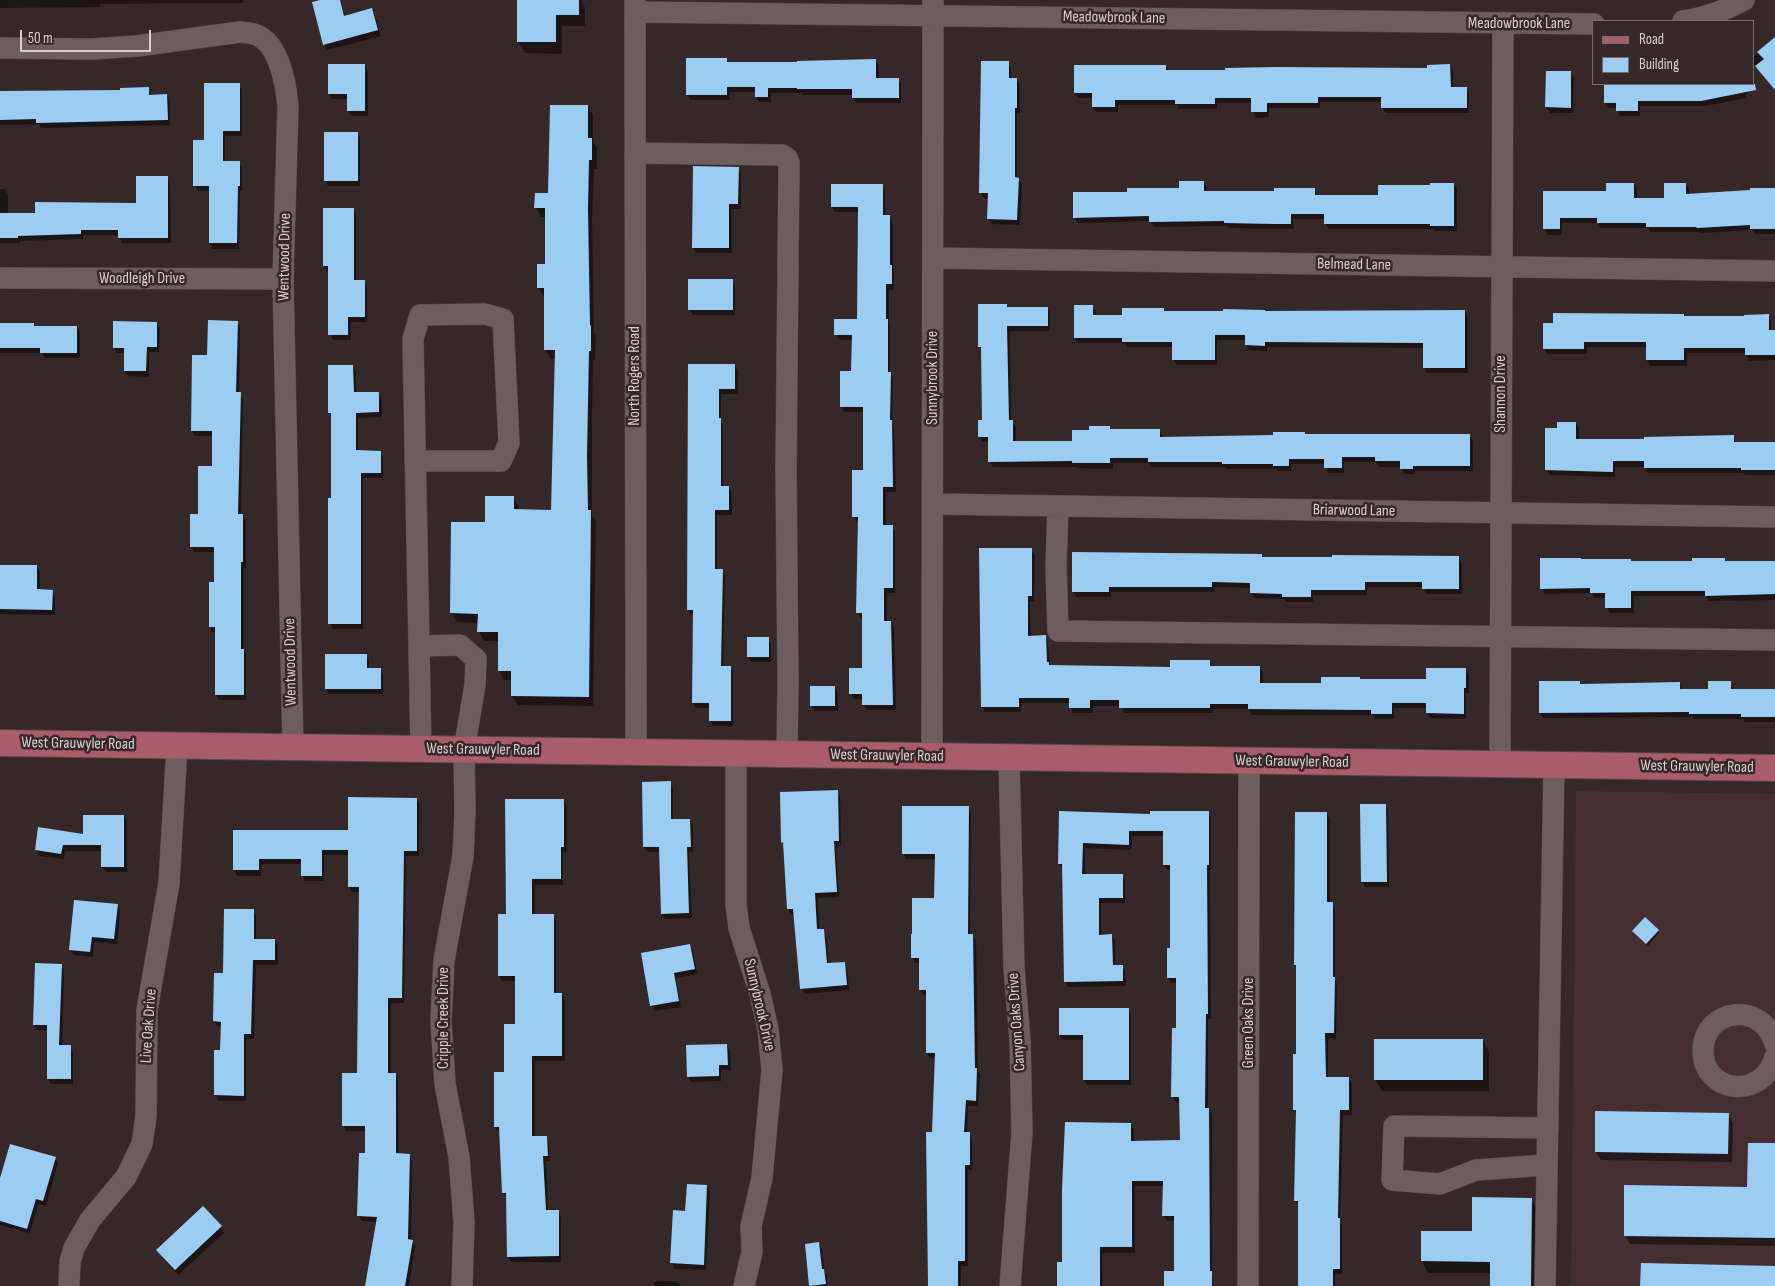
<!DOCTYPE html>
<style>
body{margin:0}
#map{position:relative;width:1775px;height:1286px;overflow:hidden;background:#362729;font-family:"Sofia Sans Condensed",sans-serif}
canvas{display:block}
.legend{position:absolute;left:1592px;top:20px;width:162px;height:65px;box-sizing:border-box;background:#362729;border:1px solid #786b6c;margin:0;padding:6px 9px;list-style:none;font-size:15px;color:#dad0d1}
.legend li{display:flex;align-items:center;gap:10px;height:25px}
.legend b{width:25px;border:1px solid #786b6c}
.scale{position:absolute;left:20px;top:30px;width:131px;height:22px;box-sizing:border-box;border:2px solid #dad0d1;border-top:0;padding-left:6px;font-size:15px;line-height:18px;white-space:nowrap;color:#dad0d1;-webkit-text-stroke:4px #362729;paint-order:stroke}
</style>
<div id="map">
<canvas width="1775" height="1286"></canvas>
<ul class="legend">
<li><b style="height:6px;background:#a95c69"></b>Road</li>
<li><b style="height:14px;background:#9bccf2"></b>Building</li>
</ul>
<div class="scale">50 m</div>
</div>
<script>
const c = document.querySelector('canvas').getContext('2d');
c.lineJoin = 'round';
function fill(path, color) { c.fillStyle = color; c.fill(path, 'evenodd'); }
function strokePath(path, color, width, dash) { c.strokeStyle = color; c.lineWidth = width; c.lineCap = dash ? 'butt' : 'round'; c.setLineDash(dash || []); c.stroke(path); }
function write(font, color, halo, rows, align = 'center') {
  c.font = font + ' "Sofia Sans Condensed",sans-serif'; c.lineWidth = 5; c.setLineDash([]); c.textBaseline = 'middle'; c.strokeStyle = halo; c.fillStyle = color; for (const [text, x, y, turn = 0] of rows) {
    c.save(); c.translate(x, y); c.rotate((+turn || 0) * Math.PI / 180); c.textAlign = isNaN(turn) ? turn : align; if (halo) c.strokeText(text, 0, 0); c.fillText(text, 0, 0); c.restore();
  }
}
fill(new Path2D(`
 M1576 791 1775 794V1286H1571Z`), '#442e31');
fill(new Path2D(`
 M0 0H243V3L100 4V7L0 8Z
 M325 0H340L345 17 372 10 375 15 381 36 327 50 324 44Z
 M479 0H581L585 8V26H562V54L525 53 518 42 519 0Z
 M1775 39V90L1754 65V56Z
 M726 59 729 63H798L876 60 879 66V79H898L901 84V103H856L853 95H802L801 93H771V102H759L756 96V92H730V100H690L687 94Z
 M1008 63 1011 68V80H1017L1020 85V113H1017V179L1022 184 1020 225 992 224 988 218 989 198H984L980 192Z
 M365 65 368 71V116H351L348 110V99H332L329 93Z
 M1166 66 1169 71 1428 69 1450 66 1453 71V89L1466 88 1469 94V113H1386L1382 108V102H1320V108H1269V117L1256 118 1253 112 1252 103H1217V109H1179L1177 105H1118V112H1096L1093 107V98H1078L1075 93Z
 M1547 72 1570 73 1574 78 1573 113H1550L1546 107Z
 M1605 84H1746L1748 93 1745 94 1746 98 1705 106H1640V116H1620L1617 108H1609L1605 102Z
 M239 85 242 90V136H225V162H239L242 167V191H240L239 249H213L210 243 211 191H198L195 186V142H206Z
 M148 89 151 96H167L170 101V125L41 128 39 124 0 125V93L121 92Z
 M588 106 593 115V142L597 148V169H594L592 219 594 333 596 336 595 360H593L592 411V515L596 521 593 706 518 705 512 696 513 680H504L499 670V641H484L479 631V623L457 622 451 613 452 523 486 524 513 497 519 507V511H553L556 359H551L545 350V297H544L538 288 546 266V217H541L536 208 550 194Z
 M357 133 360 138V186H328L325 180Z
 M694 168H738L741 174V209H732V253H696L693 248Z
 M167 177 170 183 171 243H122L119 235H83V239L20 241V243H0V189H5L8 195V214H36L137 204Z
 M1204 182 1207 188V193H1276L1314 189 1318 196H1380L1454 184 1457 189V231H1434L1433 229H1329L1326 224V219H1293L1294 229 1229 228 1227 226 1154 227 1150 221 1078 223 1075 218 1128 193 1181 189Z
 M1634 184 1637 189V199H1665L1686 184 1689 189V195L1775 189V234H1755L1753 230 1701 233 1700 232H1650L1648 228H1601L1598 223H1562V235H1548L1545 229V192H1607Z
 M882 185 885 191V216H889L893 222V269L894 272V290H889V323L890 325V373L893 378 892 423 894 427 896 492H886V526H892L895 532V593H887V622H891L894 628 896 710H867L864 705V699H854L851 693 863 669V618H861L858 612 859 522H857L854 516 864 471V412H844L841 407 852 372 853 340H839L836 335 858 320 859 212H835L832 207Z
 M353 209 356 215V281H364L367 286V322H351V340H333L330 334V271H327L324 266Z
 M732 280 735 286V315H693L690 310Z
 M1007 305 1008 308H1047L1050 313V331H1010L1011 421 1016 427V443H1073L1090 431 1110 427 1111 431H1160L1163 438 1305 435H1469L1473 441V471H1415V474H1404L1401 467H1379L1376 462H1344V473H1328L1325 464H1291V471H1277L1276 469H1226L1225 467H1152L1150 463H1113V469L1076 468V467H993L990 462V442H982L979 436 983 421V352L980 346Z
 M1092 307 1096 312V317H1123L1164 309 1165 312 1465 311 1468 317V373H1427L1424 367V348L1267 347V351L1249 350 1246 345V340H1217V365H1177L1174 360V347H1127L1125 343H1078L1075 338Z
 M1684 315 1685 318 1768 316 1771 321V331H1775V360L1749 361 1746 353H1687V366H1650L1647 360V347H1587V354H1547L1544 348Z
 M237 322 240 328 239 394 243 399 241 515H243L246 521V568H244V651L246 655V700H219L216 695V632H213L210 627 215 583V552H194L191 546 213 468V436H195L192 431 209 356Z
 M157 323 160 329 159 352H149V377L128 376 125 371 126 353H117L114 347Z
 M34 324 35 327H77L80 333V358H45L42 353H0V325Z
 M689 365H735L738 371V394H721V422L723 425V487H728L732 493V515H717V570H722L725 575 723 667H730L733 672V726H713L710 720V708H696L693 703 694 615H691L688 610Z
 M352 366 356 372V393H378L382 399V417L358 418V451L380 452 383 457V478H363V629H333L330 623 332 418 330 412Z
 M1576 423 1579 428V440H1645L1733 436 1736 443H1775V475H1745L1743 473H1648L1645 467H1615V477L1550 475 1547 470 1558 429Z
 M1031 549 1035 555 1034 601H1030L1031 637 1045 636 1048 642 1050 666 1171 668 1210 662 1213 668H1260L1263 673V684H1323L1360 681H1427L1466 669 1469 675V693H1466V719L1430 718 1427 713V708H1394V719H1376L1374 715H1252L1249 709H1213V713H1124L1121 706H1093V713H1073L1070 707V703H1021V712H985L982 706Z
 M1262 556 1263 558 1458 557 1462 563V594H1426L1423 587H1367V595H1313V602H1286L1284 599 1254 598 1251 592V588L1214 587V592H1111V597H1076L1073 591Z
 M1724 559 1726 563 1775 562V600L1709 601 1706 596H1634V613H1610L1607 608V598H1594L1592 593 1545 594 1542 588 1631 562H1693Z
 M0 566 37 567 40 572V591H52L55 597V615L0 614Z
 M768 639 771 644V662H751L748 656Z
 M326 655H366L369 661V669H380L383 675V694H329L326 689Z
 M1580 682 1581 685 1679 683 1682 690H1710L1730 682 1733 690H1775V722H1745L1743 719H1694L1692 717 1543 718 1540 713Z
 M835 687 838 693V711H815L811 705Z
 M670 783 673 788V820H690L693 826V852H689L692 918 665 919 662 914 660 852H647L644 847Z
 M837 792 840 797 841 846 836 847 839 897 818 898 819 930H823L826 935 829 964 844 963 847 968 849 990 805 994 802 989 795 914 792 915 788 909 784 846 782 842Z
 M416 799 420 804 419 856H406L404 1003H391V1074H395L398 1080 399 1155H409L412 1160 411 1241 415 1246 409 1286H366L377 1222 362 1221 359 1216 367 1154 366 1131H346L343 1125 358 1075 360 892H352L349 886V855H324V881H305L302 875V864H261V876H237L234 870V832L349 831Z
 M564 800 567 806V852H563V885H535V915H553L556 920V995H562L565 1000V1061H535V1138L546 1137 549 1143 550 1161H546L548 1211H558L561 1217V1262H511L508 1257V1198L503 1193 501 1132H498L495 1127 505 1073 516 1026V981H502L499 976 508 915Z
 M1385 805 1388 810 1389 887H1365L1362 881Z
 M968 808 971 813 970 935H972L976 941 978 1071 980 1075 978 1106H968L967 1133H969L972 1139V1170H968V1266H961V1286H928L936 1058H930L927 1053 928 995H923L920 989V963H915L912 957 936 900V859H906L903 853Z
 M1060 813 1151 815 1208 813 1211 818V870H1210L1211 1019H1208V1109L1212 1114V1275L1214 1286H1165L1175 1273V1221H1167L1163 1215 1164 1186H1135V1253H1102L1103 1286H1059L1063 1263 1131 1124 1134 1130V1142H1181V1102H1176L1173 1097 1178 1029V983H1171L1168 978 1171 950V870H1168L1164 865V836H1132L1131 850 1085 848V875H1122L1125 881V903H1101V936H1112L1115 941V967L1122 966 1125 972 1126 986 1068 987 1065 982 1062 869 1059 864Z
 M1296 813H1327L1330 819V903H1332L1335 909V980L1337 984 1336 1039 1328 1038V1078H1348L1352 1084V1115H1343L1340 1221 1342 1225V1274H1335V1286H1299V1206L1295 1201 1297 1114 1295 1110 1298 969 1295 965Z
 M124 816 127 821V872H106L102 867V851H65L64 859 39 856 36 850 84 835Z
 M117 905 120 911 117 944 94 942 93 957 74 955 70 950Z
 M253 910 256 916V940H275L278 945V965H256L254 1039H246V1101H219L215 1095 216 1052H221L222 1027 217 1026 214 1021 224 975Z
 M1645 919 1659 933 1648 946 1635 933Z
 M690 945 693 951 697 974 676 978 681 1007 655 1011 652 1006Z
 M61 965 64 970 62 1047H70L73 1052V1084H51L48 1078V1031L37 1030 34 1025Z
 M1128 1009 1131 1015V1085H1087L1084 1079V1040H1063L1060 1035Z
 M1483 1040 1489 1052V1091H1382L1375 1079Z
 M727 1045 730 1051 731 1070H721V1081L691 1082 688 1076Z
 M1728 1114 1733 1123 1732 1162 1601 1160 1596 1152Z
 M1775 1144V1246L1630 1244 1625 1235 1749 1188Z
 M55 1158 58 1163 46 1206 38 1204 30 1233 0 1225V1183Z
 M707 1186 710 1191 706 1270 675 1269 672 1263 674 1211 687 1212Z
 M1531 1199 1538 1210V1286H1491V1273H1428L1422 1261V1232L1473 1233Z
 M221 1227 224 1233 178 1275 157 1250Z
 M819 1244 822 1249 824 1270 827 1275 828 1286H811L806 1245Z
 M654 1281 678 1282 681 1286H654Z`), '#0007');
fill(new Path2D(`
 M320 0H340L344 16 372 8 378 30 323 45 312 2Z
 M517 0H579V15H556V42H517Z
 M1775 37V90L1755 66 1764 59 1757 52Z
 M686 58H727V62H797V61L876 59V78H899V98H852V89H797V88H768V97H755V87H727V95H686Z
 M981 61H1009V78H1017V108H1015V177L1019 178 1017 220 987 219 988 193H979Z
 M328 64H365V111H347V94H328Z
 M1450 64 1451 87H1467V108H1381V97H1318V103H1267V112H1251V98H1215V104H1175V100H1115V107H1092V93H1074V65H1166V70H1225V68L1275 67 1427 68V65Z
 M1546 71H1571V108L1545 107Z
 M204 83H240V131H223V161H240V186H238L237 243H209V186H193V140H204Z
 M1604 84H1755L1756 90 1701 101H1638V111H1616V103H1604Z
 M149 87V95L167 94 168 120 36 123V119L0 120V91L120 90V88Z
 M550 105H588V138H592V160H589L588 209 590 325 591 326V351H589L587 456 588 510H591L589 697 511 696V671H498V632H477L478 614 450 613 451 522H485V496H514V509L551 510 555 350H544V288H537V264H545V208H534L535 193H548Z
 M324 132H358V181H324Z
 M693 166 739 167 738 204H729V248H692Z
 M136 176H168V238H118V230H81V234L18 236V238H0V213H35V202L136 203Z
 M1179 181H1204V191H1274V188H1315V195H1378V185H1430V183H1454V226H1430V224H1324V214H1291V224H1275L1224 223V221L1149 222V216L1073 218V192H1127V188H1179Z
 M1606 183H1634V198H1664V183H1686V194L1750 190V188H1775V229H1750V225L1697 228 1696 227H1646V223H1597V218H1560V229H1543V191H1606Z
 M831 184H883V215H890V265H892V284H886V319H888V372H891L890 420H892L893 487H883V525H893V588H884V621H891L893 705H862V694H849V668H862V613H856L858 517H852V470H863V407H840V371H851L852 335H834V319H857L858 207H831Z
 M323 208H354V280H365V317H348V335H328V266H323Z
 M688 279H733V310H688Z
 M978 304H1007V307H1048V326H1007L1009 420H1013V441H1072V430H1089V426H1110V429H1160V437L1273 435V432H1305V434H1470V466H1413V469H1400V461H1375V457H1342V468H1324V459H1289V466H1273V464H1222V462H1148V458H1110V463H1072V461L988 462V437H978V420H982L981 347H978Z
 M1074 305H1093V315H1122V308H1164V311H1223V309L1265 310V311L1465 310V368H1423V343L1265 342V346L1245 345V335H1215V360H1172V342H1122V338H1074Z
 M1553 313 1684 314V316H1744V315L1769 314V330H1775V355H1745V348H1684V360H1646V342H1584V349H1543V323H1553Z
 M208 320 238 321 236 392H241L238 514H243V562H241V649H244V695H215V627H209V582H214V547H190V514H198V466H212V431H191L192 355H207Z
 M113 321 157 322V347H147L146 371H124V348H113Z
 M0 323H34V326H77V353H40V348H0Z
 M688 364H735V389H719V418H721V486H729V510H715V569H723L721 666H731V721H709V703H692L693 610H687Z
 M328 365H353L354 392H379V412L356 413V450L381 451V473H361V624H328V498H331V413H328Z
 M1557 422H1576V439H1644V437L1734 435V442H1775V470H1741V468H1644V461H1613V472L1545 470V428H1557Z
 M979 548H1032V596H1028V636L1046 635 1047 662H1049V665L1170 667V660H1210V666H1260V683H1321V677H1360V679H1426V668H1466V688H1464V714L1426 713V703H1392V714H1371V710L1248 709V704H1210V708H1119V700H1090V708H1069V698H1019V707H981Z
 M1072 552 1262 554V557H1332V555L1459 556V589H1422V582H1365V590H1311V597H1282V594L1250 593V583L1212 582V587H1109V592H1072Z
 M1540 558H1581V559H1631V561H1692V558H1725V561H1775V594L1705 596V591H1631V608H1605V593H1590V588L1540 589Z
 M0 565H37V589L53 590 52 610 0 609Z
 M747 637H769V657H747Z
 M325 654H367V668H381V689H325Z
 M1539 681H1580V684L1680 682V689H1708V681H1731V689H1775V717H1741V714H1689V712L1539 713Z
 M810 686H835V706H810Z
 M671 781V819H690L691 847H687L689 913 661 914 659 847H643L642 782Z
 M838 790 839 841H834L837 892 815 893 817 929H824L827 963 845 962 847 985 800 989 793 909H787L783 842 781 843 780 792Z
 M348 797 417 798V851H404L402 998H388V1073H396V1153L410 1154 408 1239 413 1240 405 1286H365L377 1217 357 1216 359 1153H365V1126H342V1073H357L359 887H348V850H322V876H301V859H259V870H233V830H348Z
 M505 799H564V847H561V879H532V914H554V993H562V1056H532V1136H547L548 1156H543L546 1210H559V1256L507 1257 506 1193H502L499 1127H494V1072H504V1024H515V976H498V914H506Z
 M1360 804H1386L1387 882H1361Z
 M902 806H969L968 934H973L975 1068H977L976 1101 966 1100 964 1132H970V1165H965V1261H958V1286H928L926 1132H932L935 1053H926V990H919V958H911V934H912V898H934L935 854H902Z
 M1059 811 1150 814V811H1209V865H1207L1208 1014H1206L1205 1108H1209L1210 1271H1212V1286H1164V1271H1174V1216H1162L1163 1181H1132V1247H1100V1286H1057V1262H1062V1189L1065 1122 1131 1123V1141L1180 1140 1179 1097H1171L1172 1028H1176V978H1167V948H1170V865H1163V831H1129V845L1083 843 1082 874H1123V898H1099V935L1112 934 1113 965H1123V981L1064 982 1062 864H1058Z
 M1295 812H1327V902H1333V977H1335L1334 1033H1325L1326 1077H1349V1110H1340L1338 1218H1340V1269H1333V1286H1298V1201H1294L1296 1110H1293V1054H1296V965H1294Z
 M83 815H124V867H101V845H63L61 854 35 850 38 827 83 834Z
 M74 900 118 904 114 939 92 937 90 952 69 950Z
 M224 909H254V939H275V960H253L251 1034H244V1096L214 1095V1050H220L221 1022 213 1021 214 973H223Z
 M1645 917 1659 930 1646 944 1632 931Z
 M690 944 695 969 674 973 679 1001 650 1006 641 953Z
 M35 963 62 964 59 1045H71V1079H47V1025H33Z
 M1059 1008H1129V1080H1083V1035H1059Z
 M1374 1039H1483V1080H1374Z
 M727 1044 728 1065H719V1076L687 1077 686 1045Z
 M1595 1111 1729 1113 1728 1154 1595 1152Z
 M1748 1143H1775V1238L1624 1236V1185L1747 1187Z
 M10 1144 56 1157 43 1201 36 1199 27 1229 0 1221V1178Z
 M687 1184 707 1185 704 1265 670 1263 673 1210 685 1211Z
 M1472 1197 1532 1198 1531 1286H1490V1262L1421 1261V1231H1472Z
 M203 1206 222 1226 175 1270 156 1250Z
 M819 1242 822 1269H824L826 1284 809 1286 805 1244Z
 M1641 1263 1775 1266V1286H1640Z`), '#9bccf2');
const minor = new Path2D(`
 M635 0 636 752
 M635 12 1594 24
 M1683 21C1705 18 1724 11 1744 0
 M0 48 92 49 137 46 240 32C248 33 256 33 262 38 280 50 286 86 288 106L283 279 293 747
 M635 153 782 155 787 158 789 163 786 470 788 682 787 754
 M933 258 1775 271
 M0 278 283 279
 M415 461H501L509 443 503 319 485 314 420 315 413 339 421 749
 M933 504 1775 517
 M1058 506 1056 566 1058 631 1775 640
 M419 646 460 645 476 659 475 685 464 750 465 812 463 856 444 960 441 1021 445 1084 459 1157 464 1222 462 1286
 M736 753V904L739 928 760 994 768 1029 772 1070 762 1178 751 1226 752 1252 744 1286
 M932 756 933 0
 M1009 758 1014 968 1020 1040 1022 1132 1010 1286
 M1500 764 1503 24
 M1775 1044C1763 1000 1703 1008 1703 1051 1703 1093 1762 1101 1775 1057
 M1547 1165 1476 1170 1440 1184 1392 1180 1394 1126 1548 1128
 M69 1286 70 1262 74 1248 90 1220 126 1177 142 1144 146 1116 147 1010 169 883 177 746
 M1248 1286 1249 761
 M1545 1286 1554 765`);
const major = new Path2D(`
 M0 743 1775 768`);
strokePath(minor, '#524647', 22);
strokePath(major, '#524647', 28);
strokePath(minor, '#6e5d5e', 21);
strokePath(major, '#a95c69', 26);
write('16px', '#dad0d1', '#362729', [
 ["Meadowbrook Lane",1114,18,1],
 ["Meadowbrook Lane",1519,24],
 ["Wentwood Drive",285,257,-89],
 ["Belmead Lane",1354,265,1],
 ["Woodleigh Drive",142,279],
 ["North Rogers Road",635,376,-90],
 ["Sunnybrook Drive",933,378,-90],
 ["Shannon Drive",1501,394,-90],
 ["Briarwood Lane",1354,511,1],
 ["Wentwood Drive",291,662,-91],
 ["West Grauwyler Road",78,744,1],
 ["West Grauwyler Road",483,750,1],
 ["West Grauwyler Road",887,756,1],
 ["West Grauwyler Road",1292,762,1],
 ["West Grauwyler Road",1697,767,1],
 ["Sunnybrook Drive",759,1005,77],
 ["Cripple Creek Drive",444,1018,-90],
 ["Canyon Oaks Drive",1017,1022,-94],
 ["Green Oaks Drive",1249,1023,-90],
 ["Live Oak Drive",149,1026,-86]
]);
</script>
